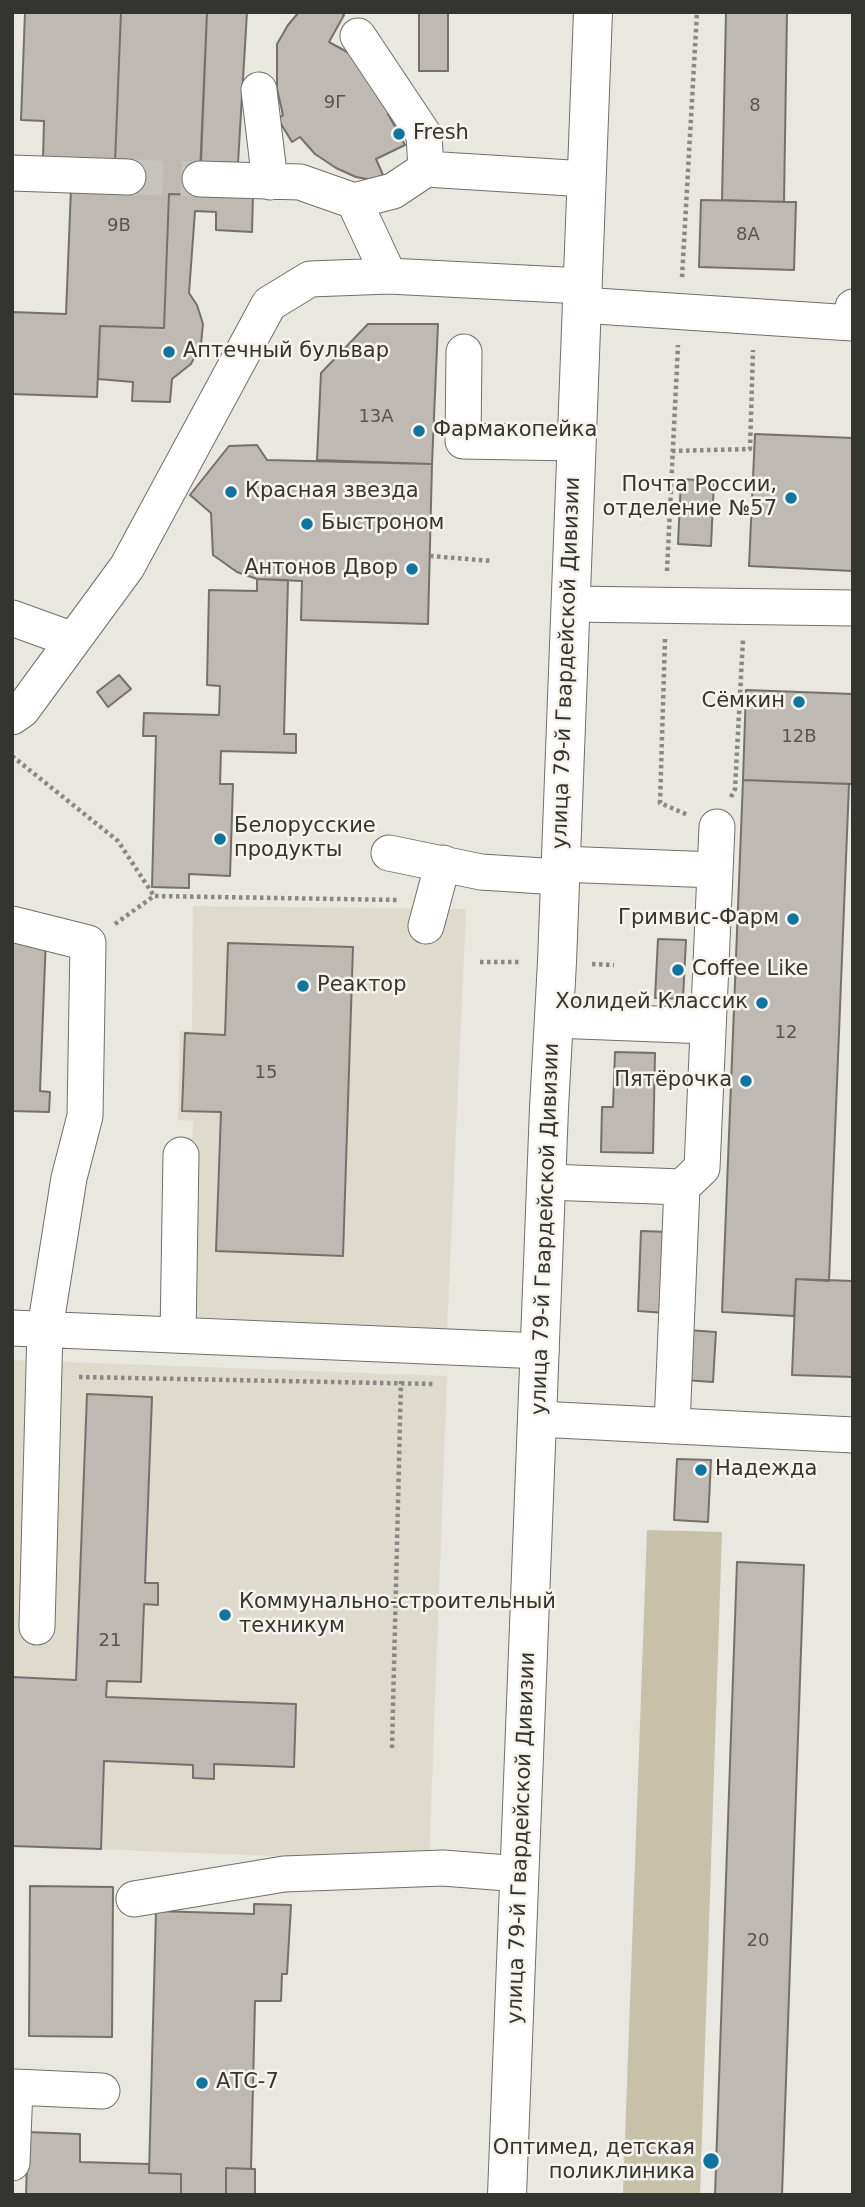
<!DOCTYPE html>
<meta charset="utf-8">
<style>
body{margin:0}
#map{position:relative;width:865px;height:2207px;overflow:hidden;background:#e8e7e0;font-family:"DejaVu Sans",sans-serif}
canvas{display:block}
.frame{position:absolute;inset:0;border:14px solid #343431;pointer-events:none}
</style>
<div id="map">
<canvas width="865" height="2207"></canvas>
<div class="frame"></div>
</div>
<script>
const c = document.querySelector('canvas').getContext('2d');
c.lineJoin = 'round';
function fill(path, color) { c.fillStyle = color; c.fill(path, 'evenodd'); }
function strokePath(path, color, width, dash) { c.strokeStyle = color; c.lineWidth = width; c.lineCap = dash ? 'butt' : 'round'; c.setLineDash(dash || []); c.stroke(path); }
function write(font, color, halo, rows, align = 'center') {
  c.font = font + ' "DejaVu Sans",sans-serif'; c.lineWidth = 5; c.setLineDash([]); c.textBaseline = 'middle'; c.strokeStyle = halo; c.fillStyle = color; for (const [text, x, y, turn = 0] of rows) {
    c.save(); c.translate(x, y); c.rotate((+turn || 0) * Math.PI / 180); c.textAlign = isNaN(turn) ? turn : align; if (halo) c.strokeText(text, 0, 0); c.fillText(text, 0, 0); c.restore();
  }
}
fill(new Path2D(`
 M193 906 466 909 447 1330 188 1317 193 1121 178 1120 180 1031H192Z
 M12 1360 447 1376 429 1862 12 1846Z`), '#dedbcd');
fill(new Path2D(`
 M647 1530 722 1532 700 2195H623Z`), '#c7c1aa');
const building = new Path2D(`
 M22 12H121L115 162 43 158 44 121 21 120 25 12Z
 M121 12H207L199 195 169 194 164 328 100 326 97 397 12 394V312L66 314 71 188 115 162Z
 M207 12H247L238 163 201 162Z
 M299 12H341L344 15 329 42 349 53 395 110 388 114 405 145 376 159 383 175 372 180 356 177 336 168 315 154 300 137 292 142 278 119 283 115 277 89V44L288 25Z
 M419 12H448V71H419Z
 M726 12H787L784 202 722 200Z
 M169 194 253 195 252 232 216 230V212L195 211 189 293 197 305 203 324 201 344 191 364 172 379 170 402 132 401 133 382 98 379 100 326 164 328Z
 M701 200 796 202 794 270 699 267Z
 M368 324H438L432 464 317 460 321 373Z
 M755 434 853 438V571L749 566Z
 M257 445 267 460 432 464 428 624 301 620 302 581 257 579 237 572 213 555 211 513 190 495 229 446Z
 M681 479 714 481 711 546 678 544Z
 M257 579 288 580 284 734H296V753L221 751 220 784H233L230 876 189 874V888L152 887 156 736H143L144 713 219 715 220 686 207 685 209 590 257 591Z
 M119 675 131 689 108 707 97 692Z
 M746 690 853 694V784L743 780Z
 M743 780 849 784 829 1281 796 1279 794 1316 722 1312Z
 M12 936 46 937 40 1091 50 1092 49 1112 12 1111Z
 M658 939 686 940 683 999 655 998Z
 M228 943 353 947 343 1256 216 1251 221 1112 182 1111 185 1033 225 1035Z
 M615 1052 655 1053 653 1153 601 1152 602 1107H613Z
 M641 1231 670 1232 666 1313 638 1311Z
 M796 1279 853 1281V1377L792 1375Z
 M687 1330 716 1332 713 1382 684 1380Z
 M87 1394 152 1397 145 1583H158V1605L144 1604 141 1682 107 1681 106 1697 296 1704 294 1767 214 1764V1779L193 1778V1765L104 1761 101 1849 12 1846V1677L76 1680Z
 M677 1459 711 1460 708 1522 674 1520Z
 M737 1562 804 1565 782 2195H715Z
 M30 1886 113 1887 112 2037 29 2036Z
 M254 1904 291 1905 287 1974H282L281 2001H255L251 2169 226 2168V2195H181V2174L149 2173 156 1911 254 1914Z
 M28 2132 80 2134V2162L149 2164V2173L181 2174V2195H26Z
 M226 2168 255 2169V2195H226Z`);
fill(building, '#bfb9b4');
strokePath(building, '#75706c', 2);
strokePath(new Path2D(`
 M128 177 200 179`), '#c4c3bd', 35, [35, 18]);
const minor = new Path2D(`
 M358 36 424 135 426 169
 M259 90 270 182
 M12 173 128 177
 M200 179 300 182 354 201 389 276
 M354 201 393 191 426 169 586 179
 M581 305 852 323 853 307
 M464 352 463 441 576 443
 M570 604 853 608
 M12 618 73 640
 M12 717 22 710 127 567 269 304 310 279 389 276 582 286
 M389 853 481 872 559 877
 M560 864 715 870
 M12 924 88 943 85 1116 69 1178 45 1329 37 1627
 M426 926 443 863
 M554 1020 708 1026
 M547 1182 682 1187
 M12 1328 541 1351
 M178 1335 181 1155
 M538 1419 853 1435
 M672 1426 682 1187 702 1168 717 827
 M134 1899 284 1874 443 1868 520 1874
 M12 2163 15 2087 102 2091`);
const major = new Path2D(`
 M507 2195 549 1108 557 962 593 12`);
strokePath(minor, '#706f69', 37);
strokePath(major, '#706f69', 40);
strokePath(new Path2D(`
 M682 277 697 12
 M672 451 750 449 753 350
 M430 556 492 561
 M667 571 678 345
 M665 639 660 803 688 815
 M12 756 118 841 154 896
 M731 797 735 789 743 639
 M115 924 154 896 398 900
 M480 962H521
 M592 964 614 965
 M79 1377 434 1384
 M392 1748 401 1381`), '#898984', 4.5, [3.5, 3.5]);
strokePath(minor, '#fff', 35);
strokePath(major, '#fff', 38);
for (const [x, y, r, color] of [
 [399,134,7,"#1074a0"],
 [169,352,7,"#1074a0"],
 [419,431,7,"#1074a0"],
 [231,492,7,"#1074a0"],
 [791,498,7,"#1074a0"],
 [307,524,7,"#1074a0"],
 [412,569,7,"#1074a0"],
 [799,702,7,"#1074a0"],
 [220,839,7,"#1074a0"],
 [793,919,7,"#1074a0"],
 [678,970,7,"#1074a0"],
 [303,986,7,"#1074a0"],
 [762,1003,7,"#1074a0"],
 [746,1081,7,"#1074a0"],
 [701,1470,7,"#1074a0"],
 [225,1615,7,"#1074a0"],
 [202,2083,7,"#1074a0"],
 [711,2161,9,"#1074a0"]
]) { const dot = new Path2D(); dot.arc(x, y, r, 0, 2 * Math.PI); c.fillStyle = color; c.fill(dot); strokePath(dot, '#f6f4ed', 2.5); }
write('18px', '#575552', null, [
 ["9Г",335,103],
 ["8",755,106],
 ["9В",119,226],
 ["8А",748,235],
 ["13А",376,417],
 ["12В",799,737],
 ["12",786,1033],
 ["15",266,1073],
 ["21",110,1641],
 ["20",758,1941]
]);
write('21px', '#343431', '#f6f4ed', [
 ["Fresh",413,134],
 ["Аптечный бульвар",183,352],
 ["Фармакопейка",433,431],
 ["Почта России,",777,486,"right"],
 ["отделение №57",777,510,"right"],
 ["Красная звезда",245,492],
 ["Быстроном",321,524],
 ["Антонов Двор",398,569,"right"],
 ["Сёмкин",785,702,"right"],
 ["Белорусские",234,827],
 ["продукты",234,851],
 ["Гримвис-Фарм",779,919,"right"],
 ["Coffee Like",692,970],
 ["Реактор",317,986],
 ["Холидей Классик",748,1003,"right"],
 ["Пятёрочка",732,1081,"right"],
 ["Надежда",715,1470],
 ["Коммунально-строительный",239,1603],
 ["техникум",239,1627],
 ["АТС-7",216,2083],
 ["Оптимед, детская",695,2149,"right"],
 ["поликлиника",695,2173,"right"]
], 'left');
write('21px', '#343431', '#f6f4ed', [
 ["улица 79-й Гвардейской Дивизии",567,663,-88],
 ["улица 79-й Гвардейской Дивизии",546,1229,-88],
 ["улица 79-й Гвардейской Дивизии",522,1838,-88]
]);
</script>
